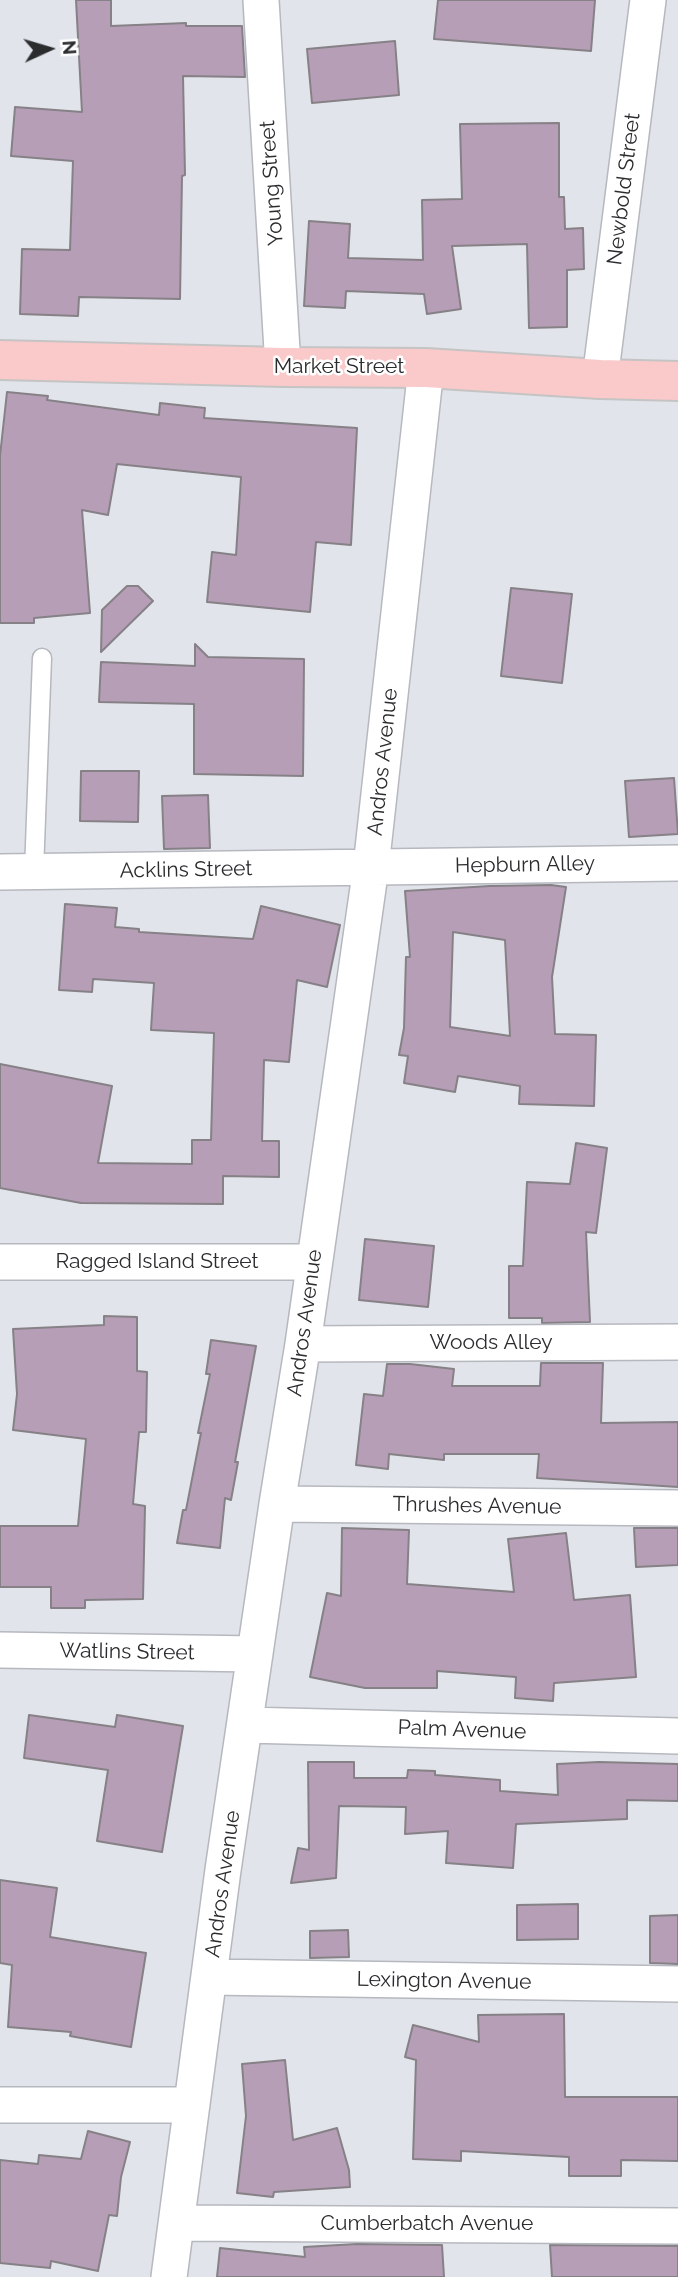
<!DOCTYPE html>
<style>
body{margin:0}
#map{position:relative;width:678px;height:2277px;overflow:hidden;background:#e2e4eb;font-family:Raleway,sans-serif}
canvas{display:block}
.north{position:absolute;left:14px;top:14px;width:70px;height:70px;-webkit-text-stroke:5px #fff;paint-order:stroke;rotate:86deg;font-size:19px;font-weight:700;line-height:28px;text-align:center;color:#2b2c2e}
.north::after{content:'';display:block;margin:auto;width:24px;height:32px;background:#2b2c2e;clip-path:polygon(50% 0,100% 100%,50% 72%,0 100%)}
</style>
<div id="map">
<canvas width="678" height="2277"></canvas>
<div class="north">N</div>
</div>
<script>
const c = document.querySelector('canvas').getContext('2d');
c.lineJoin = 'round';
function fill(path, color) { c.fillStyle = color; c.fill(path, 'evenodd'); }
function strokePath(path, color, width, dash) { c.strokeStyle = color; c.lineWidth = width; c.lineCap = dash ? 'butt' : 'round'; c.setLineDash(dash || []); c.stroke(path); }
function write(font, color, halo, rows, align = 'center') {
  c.font = font + ' Raleway,sans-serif'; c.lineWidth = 5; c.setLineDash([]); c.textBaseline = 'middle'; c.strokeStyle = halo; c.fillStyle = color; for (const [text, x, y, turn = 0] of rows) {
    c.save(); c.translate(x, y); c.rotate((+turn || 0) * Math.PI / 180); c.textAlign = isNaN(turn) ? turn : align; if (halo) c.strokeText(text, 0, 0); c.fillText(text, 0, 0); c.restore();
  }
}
const building = new Path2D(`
 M76 0H111V26L186 23V26H242L245 77 183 76 185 175 182 176 180 299 79 297 78 316 20 314 22 249 70 250 73 161 11 156 15 107 82 112Z
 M438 0H595L591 51 434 39Z
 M395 41 399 95 312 103 307 49Z
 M559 123V197H564L565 229 583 228 584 269 567 270V327L529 328 527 244 452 246 461 309 427 314 424 294 346 291 345 308 304 306 309 221 350 224 348 258 423 260 422 200 462 199 460 124Z
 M7 392 48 396 47 400 159 415 160 403 205 408 204 418 357 428 351 545 316 542 310 612 207 602 212 552 236 555 241 477 117 464 108 515 82 510 90 613 34 618V623H0V456Z
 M127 586H138L153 601 101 652 102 610Z
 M511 588 572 594 562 683 501 676Z
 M195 644 208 657 304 659 303 776 194 774V704L99 702 101 662 195 666Z
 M81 771H139L138 822 80 821Z
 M674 778 678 834 629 837 625 781Z
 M208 795 210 848 164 849 162 796Z
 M551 885 566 887 552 977 555 1034 596 1035 594 1106 519 1104 520 1086 458 1076 455 1092 404 1083 408 1056 399 1055 404 1028 406 957H410L405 891 490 886ZM453 932 505 940 510 1036 450 1027Z
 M65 904 117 908 115 927 139 929V932L253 939 261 906 340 925 327 987 297 980 289 1062 264 1060 262 1141H279V1177L223 1176V1204L81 1203 0 1188V1064L112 1086 98 1163 192 1164V1140H211L214 1033 151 1030 154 983 93 979 92 992 59 990Z
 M576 1143 607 1148 596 1233 586 1232 590 1322 542 1323V1318H509V1266H523L527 1182 570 1184Z
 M365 1239 434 1246 428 1307 359 1300Z
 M104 1316 137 1317V1371L147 1372 146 1432H139L133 1504 145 1506 143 1599 85 1600V1608H51V1587H0V1526H78L86 1439 13 1430 17 1394 13 1329 104 1325Z
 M211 1340 256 1346 235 1462H238L231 1500 225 1498 220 1548 177 1543 183 1510H186L201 1433H198L210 1374H206Z
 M541 1363H603L601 1423 678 1422V1487L537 1478 539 1454H444V1460L389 1454 388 1469 356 1465 364 1394 383 1396 387 1364H410L454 1369 452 1386H540Z
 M342 1528 409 1530 407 1584 514 1592 508 1539 566 1533 574 1600 630 1595 636 1677 554 1683 553 1701 515 1698 516 1677 437 1671V1688H365L310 1677 327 1593 341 1596Z
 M634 1528H678V1565L636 1567Z
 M29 1715 115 1727 117 1715 183 1726 162 1852 97 1841 108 1770 24 1758Z
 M308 1762H354V1778H407L408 1770 435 1771V1775L500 1780V1791L558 1795 557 1764 599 1762 678 1764V1801L627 1800V1819L516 1824 513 1868 446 1863 448 1831 405 1834 406 1807 339 1806 336 1878 291 1883 298 1848 309 1850Z
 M0 1880 57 1888 50 1937 146 1953 131 2047 70 2036 71 2032 8 2027 12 1965 0 1963Z
 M578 1904V1939L517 1940V1905Z
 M678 1915V1964L650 1963V1916Z
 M348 1930 349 1957 310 1958V1931Z
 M564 2014 565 2097H678V2161L621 2160V2176H569V2157L461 2151V2161L413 2159 416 2060 405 2057 413 2025 479 2042 478 2015Z
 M285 2060 293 2140 337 2128 349 2170 350 2187 274 2192 273 2197 237 2193 246 2116 242 2064Z
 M88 2131 130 2142 121 2177 117 2216 109 2215 98 2271 51 2261 50 2268 0 2263V2160L38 2164 39 2155 81 2159Z
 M357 2244 442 2245 444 2277H217L220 2248 305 2257 304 2247Z
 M550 2245 678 2246V2277H552Z`);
fill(building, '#b69fb6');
strokePath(building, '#868186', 2);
const lane = new Path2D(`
 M34 871 42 658`);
const street = new Path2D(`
 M261 0 283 367
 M600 379 648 0
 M0 872 678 863
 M0 1262H314
 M303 1344 678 1342
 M277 1504 678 1508
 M0 1650 255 1654
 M246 1725 678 1736
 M210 1977 678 1984
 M0 2105H192
 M177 2223 678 2226
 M169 2277 223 1870 277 1504 303 1344 371 867 426 368`);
const primary = new Path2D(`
 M0 360 283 367 426 368 600 379 678 381`);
strokePath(lane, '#b6b8bf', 21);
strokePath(street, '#b6b8bf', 38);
strokePath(primary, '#c4c4c4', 42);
strokePath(lane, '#fff', 18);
strokePath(street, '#fff', 35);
strokePath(primary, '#fac9ca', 38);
write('21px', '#2b2c2e', '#fff', [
 ["Young Street",272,183,-94],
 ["Newbold Street",624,189,-83],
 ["Market Street",339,367],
 ["Andros Avenue",383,762,-84],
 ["Hepburn Alley",525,865,-1],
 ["Acklins Street",186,870,-1],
 ["Ragged Island Street",157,1262],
 ["Andros Avenue",305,1323,-82],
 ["Woods Alley",491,1343],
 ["Thrushes Avenue",477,1506,1],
 ["Watlins Street",127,1652,1],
 ["Palm Avenue",462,1730,2],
 ["Andros Avenue",223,1884,-82],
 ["Lexington Avenue",444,1981,1],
 ["Cumberbatch Avenue",427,2224]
]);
</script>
